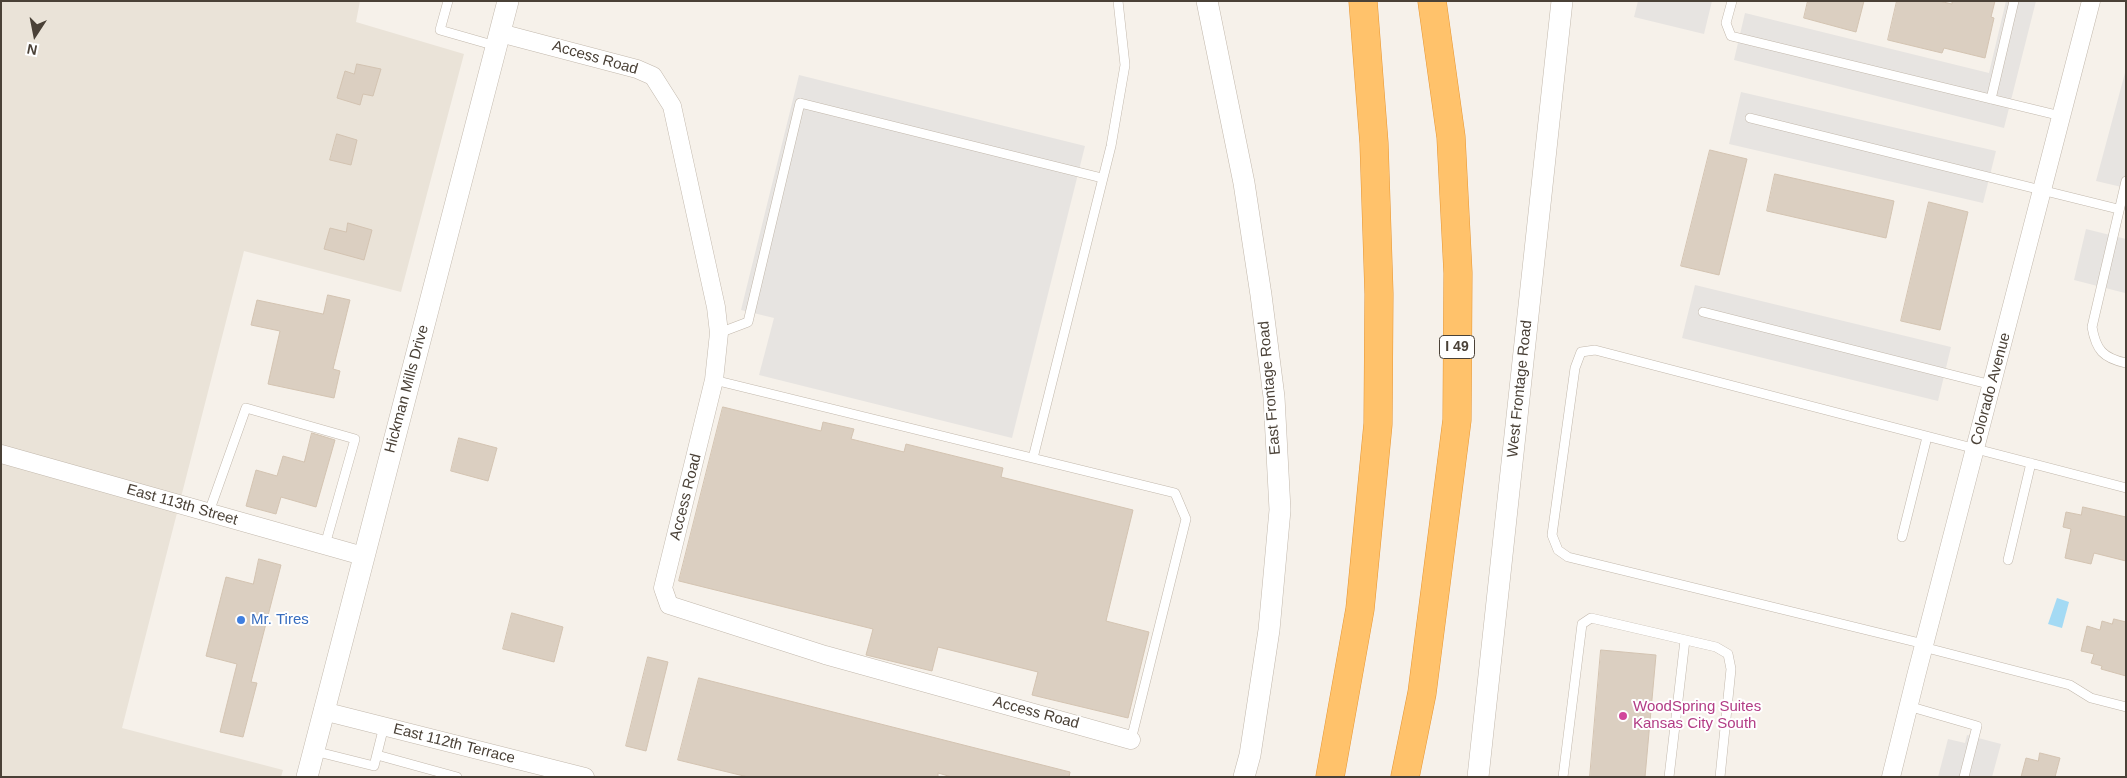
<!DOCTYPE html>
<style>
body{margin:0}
#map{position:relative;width:2127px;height:778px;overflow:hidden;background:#f6f1ea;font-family:Helvetica,sans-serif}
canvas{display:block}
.frame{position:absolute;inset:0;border:2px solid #4a4137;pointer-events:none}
.north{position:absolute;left:10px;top:10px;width:50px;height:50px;-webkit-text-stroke:4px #fff;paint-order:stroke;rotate:191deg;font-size:14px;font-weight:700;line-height:20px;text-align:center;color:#4a4137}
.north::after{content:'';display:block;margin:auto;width:18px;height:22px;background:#4a4137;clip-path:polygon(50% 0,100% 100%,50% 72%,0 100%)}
</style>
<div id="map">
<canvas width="2127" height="778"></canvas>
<div class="frame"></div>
<div class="north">N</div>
</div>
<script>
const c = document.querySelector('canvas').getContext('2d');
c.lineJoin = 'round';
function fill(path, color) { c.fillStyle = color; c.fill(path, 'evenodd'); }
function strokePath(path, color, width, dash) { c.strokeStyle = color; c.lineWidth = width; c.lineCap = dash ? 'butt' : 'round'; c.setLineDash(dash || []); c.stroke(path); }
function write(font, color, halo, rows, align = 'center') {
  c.font = font + ' Helvetica,sans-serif'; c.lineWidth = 4; c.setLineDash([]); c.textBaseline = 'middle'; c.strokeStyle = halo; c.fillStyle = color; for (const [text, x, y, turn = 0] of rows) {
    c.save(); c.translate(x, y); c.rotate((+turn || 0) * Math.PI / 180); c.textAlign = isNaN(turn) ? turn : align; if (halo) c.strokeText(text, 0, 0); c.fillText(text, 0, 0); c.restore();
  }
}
fill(new Path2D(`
 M1 1H360L356 22 464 54 401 292 244 251 122 728 283 770 281 777H1Z`), '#eae3d8');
fill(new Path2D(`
 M1638 1H1712L1704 34 1634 17Z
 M2006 1H2036L2004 128 1734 60 1745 13 1989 73Z
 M2126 69V188L2096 181Z
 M799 75 1085 146 1012 438 759 375 774 318 741 310Z
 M1741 92 1996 151 1983 203 1729 144Z
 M2086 229 2126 239 2125 293 2074 280Z
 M1695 285 1951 347 1938 401 1682 338Z
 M1967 735 2001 744 1992 777H1938L1948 739 1965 743Z`), '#e7e4e1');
fill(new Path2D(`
 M2057 598 2069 602 2062 628 2048 624Z`), '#a4daf4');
const building = new Path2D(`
 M1808 1H1864L1856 32 1804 18Z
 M1897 1H1939L1952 4V1H1995L1991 17 1994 18 1985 58 1944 48 1942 53 1888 40Z
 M357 64 381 69 373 96 363 94 360 105 337 98 345 71 354 74Z
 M337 134 357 140 351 165 330 160Z
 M1710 150 1747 159 1719 275 1681 266Z
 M1775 174 1894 201 1886 238 1767 211Z
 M1929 202 1968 212 1940 330 1901 321Z
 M348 223 372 230 364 260 324 249 330 228 346 232Z
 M328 295 350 300 333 369 340 371 334 398 268 384 280 331 251 325 257 300 323 314Z
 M723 407 821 431 823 422 854 429 851 439 904 452 906 444 1003 468 1001 477 1133 510 1106 621 1149 632 1128 718 1032 695 1038 672 938 647 932 671 866 655 873 629 679 581Z
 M312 433 335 440 316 507 281 497 276 514 246 506 256 470 277 476 283 456 304 462Z
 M459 438 497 448 488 481 451 471Z
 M2083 507 2126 517V561L2094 553 2091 564 2065 558 2071 529 2063 527 2066 512 2081 515Z
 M259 559 281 565 251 682 257 683 243 737 220 732 237 664 206 656 226 577 253 584Z
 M512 613 563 627 554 662 503 649Z
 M2114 619 2126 622V676L2101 669 2102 666 2091 663 2094 654 2081 651 2087 626 2100 630 2102 621 2112 624Z
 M1601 650 1656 655 1645 777H1590Z
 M648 657 668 662 646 751 626 746Z
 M699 678 1070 772 1069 777H952L938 773V777H748L678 760Z
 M2040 753 2060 758 2055 777H2021L2026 758 2038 761Z`);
fill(building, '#dbcfc1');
strokePath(building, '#d3c3b1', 1);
const service = new Path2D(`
 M448 1 440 30 496 46
 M1732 1 1726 23 1731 36 2061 116
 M1991 99 2014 1
 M1750 118 2118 209
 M2126 181 2092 327C2096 350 2103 358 2126 363
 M1703 312 1992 385
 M719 333 748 322 800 103 1102 178
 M714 380 1175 493 1186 519 1131 740
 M1033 458 1111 146 1125 65 1118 1
 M209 512 246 408 355 439 325 545
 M1902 537 1927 437
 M2008 560 2031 463
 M1924 644 1568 557 1558 550 1552 535 1575 368 1581 352 1595 350 2126 488
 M1923 647 2070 685 2091 698 2126 707
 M1908 706 1977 726 1964 777
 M314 751 374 766 384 726
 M377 755 457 777
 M1563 777 1582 624 1591 618 1716 647 1728 654 1731 669 1720 777
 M1669 777 1685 640`);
const minor = new Path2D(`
 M500 33 637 69 653 76 672 106 716 307 719 333 714 380 663 588 669 605 825 655 1131 740
 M1 454 363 556
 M323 711 585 777
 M1891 777 1916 676 2091 1`);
const tertiary = new Path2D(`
 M1207 1 1244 183 1261 295 1274 397 1280 510 1269 630 1250 755 1244 777
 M307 777 508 1
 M1478 777 1562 1`);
const motorway = new Path2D(`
 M1330 777 1360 609 1378 424 1379 294 1374 143 1363 1
 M1405 777 1422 693 1457 420 1458 273 1451 137 1432 1`);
strokePath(service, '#c2b8ac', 10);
strokePath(minor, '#c2b8ac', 19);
strokePath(tertiary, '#c2b8ac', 22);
strokePath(motorway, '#e69634', 29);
strokePath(service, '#fff', 9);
strokePath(minor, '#fff', 18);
strokePath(tertiary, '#fff', 21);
strokePath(motorway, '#ffc26b', 28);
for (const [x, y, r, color] of [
 [241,620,5,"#3f7fe0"],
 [1623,716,5,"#d1479c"]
]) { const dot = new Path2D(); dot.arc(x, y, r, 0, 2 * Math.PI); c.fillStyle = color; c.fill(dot); strokePath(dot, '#fff', 2); }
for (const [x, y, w] of [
 [1457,347,35]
]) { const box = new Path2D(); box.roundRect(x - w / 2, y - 11.5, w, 23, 4); c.fillStyle = '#fff'; c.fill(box); strokePath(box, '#4a4137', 1); }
write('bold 14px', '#4a4137', null, [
 ["I 49",1457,347]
]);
write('15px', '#4a4137', '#fff', [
 ["Access Road",595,58,16],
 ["East Frontage Road",1270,388,-95],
 ["Hickman Mills Drive",407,389,-75],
 ["West Frontage Road",1520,389,-84],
 ["Colorado Avenue",1991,389,-75],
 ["Access Road",686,497,-76],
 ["East 113th Street",182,505,16],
 ["Access Road",1036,713,15],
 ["East 112th Terrace",454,744,14]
]);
write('15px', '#366cbe', '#fff', [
 ["Mr. Tires",251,620]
], 'left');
write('15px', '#b23c85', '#fff', [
 ["WoodSpring Suites",1633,707],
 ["Kansas City South",1633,724]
], 'left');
</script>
